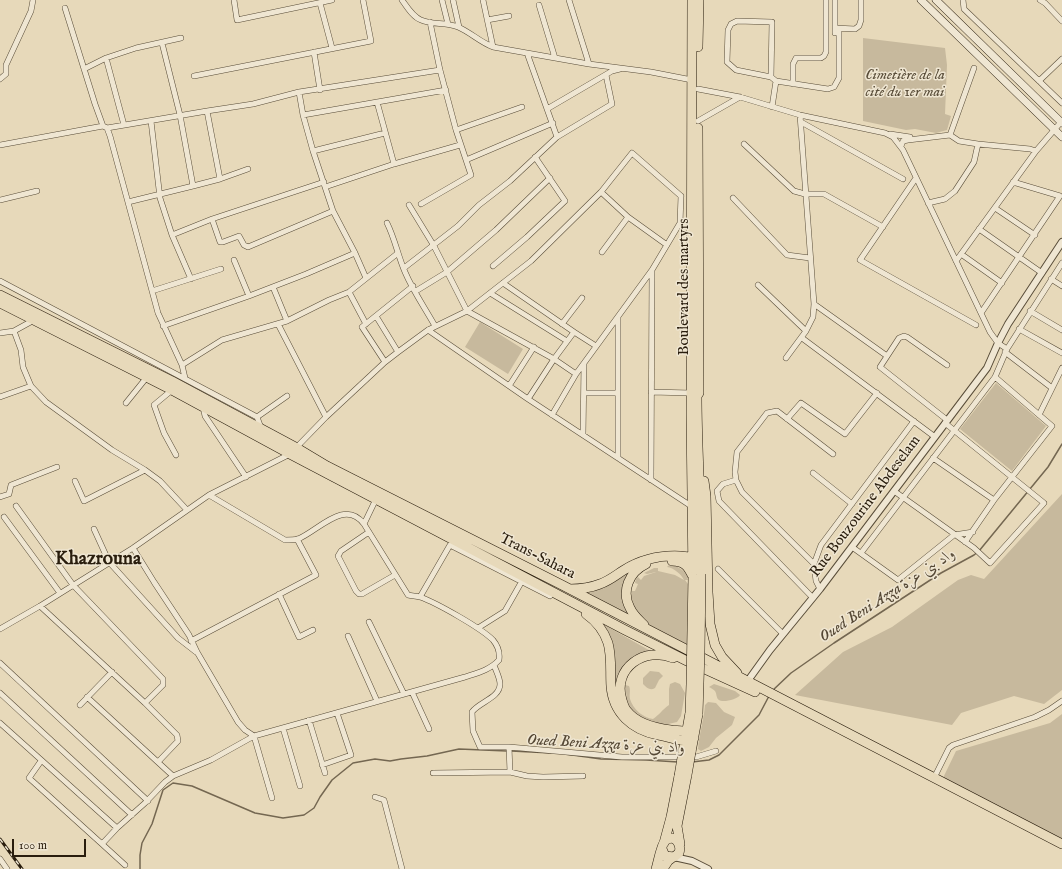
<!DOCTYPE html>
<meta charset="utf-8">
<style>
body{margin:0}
#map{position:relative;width:1062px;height:869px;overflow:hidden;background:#e7d9ba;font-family:"IM FELL English",serif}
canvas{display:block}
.scale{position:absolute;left:12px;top:839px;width:74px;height:18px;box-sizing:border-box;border:2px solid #291d0d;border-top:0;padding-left:5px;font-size:12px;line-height:14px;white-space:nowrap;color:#291d0d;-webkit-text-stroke:3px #efe6d2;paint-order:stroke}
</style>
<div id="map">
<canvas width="1062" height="869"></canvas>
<div class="scale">100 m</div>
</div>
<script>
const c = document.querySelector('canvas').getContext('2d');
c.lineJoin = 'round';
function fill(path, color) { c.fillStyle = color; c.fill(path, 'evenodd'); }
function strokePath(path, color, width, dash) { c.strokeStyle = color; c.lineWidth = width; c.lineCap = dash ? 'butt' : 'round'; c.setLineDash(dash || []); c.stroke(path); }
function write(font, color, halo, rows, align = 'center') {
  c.font = font + ' "IM FELL English",Amiri,serif'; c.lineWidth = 3; c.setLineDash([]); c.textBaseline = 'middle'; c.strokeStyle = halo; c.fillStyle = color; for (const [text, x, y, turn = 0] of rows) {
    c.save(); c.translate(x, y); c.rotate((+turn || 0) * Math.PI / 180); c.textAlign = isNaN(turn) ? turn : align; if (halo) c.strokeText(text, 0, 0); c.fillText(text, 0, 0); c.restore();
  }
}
fill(new Path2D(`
 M863 38 945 48 947 65 945 114 951 116 947 130 936 133 915 129 906 130 863 121Z
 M480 322 523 349 508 374 465 347Z
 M996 383 1046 426 1012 471 960 429Z
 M1062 494V690L1044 704 1014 696 961 713 952 725 795 695 843 652 892 627 958 580 971 575 984 579Z
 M669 565C677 565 687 571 688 580H685L688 584 687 645 649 626V625C637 615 630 605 632 591H635L638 584 635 583 636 579 638 577 641 580 644 576 656 572 647 574 644 573 654 568H658V571L675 575 684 580C681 574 674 568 667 567Z
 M636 569 624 605 628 613 633 620 586 593 606 587Z
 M601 623 654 653 626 667 620 701 657 732 618 703Z
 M650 671 659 672 663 676 659 680 655 688C650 691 647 688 643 684V678Z
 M675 682 680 684 685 693 681 716 677 722 664 725 648 721 632 713 628 706 625 685 629 686C631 690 629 694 630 699 633 709 643 718 653 719 659 715 662 710 669 705V689L670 684Z
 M714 684 735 691 740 695C738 699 723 703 719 700 716 698 717 694 715 691 713 689 711 688 709 687Z
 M708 702 716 703 724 712 735 717 732 725 716 738 709 747 701 751 698 749C699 734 704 719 705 705Z
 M1062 714V839L943 778 956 751 1050 723Z`), '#c7b99d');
strokePath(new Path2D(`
 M772 691 791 673 834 643 941 573 974 555 979 551 1048 467 1062 444
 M511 751 551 753
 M565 754 601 759 646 760 678 762
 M692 762 709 760 719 755 759 715 769 696
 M140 869V855L142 843 152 824 163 790 173 783 192 786 255 813 283 818 304 815 314 808 320 797 332 780 353 763 375 759 390 761 401 759 427 756 459 749 507 751`), '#746751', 1.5);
const minor = new Path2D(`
 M234 0 237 20 332 0
 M402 0C407 7 413 17 421 20 432 25 446 22 458 27 470 32 480 42 493 47L589 64 651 72 692 80
 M442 0 448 24
 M453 0 459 27
 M483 0 493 47
 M569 0 589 64
 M963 0 964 9 1062 103
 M1040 0 1045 3 1062 21
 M320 3 332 48
 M539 5 555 58
 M65 8 95 104 103 126 107 128 110 136 158 313 182 365 185 378
 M487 20 509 16
 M835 28 855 29 859 26 861 20V0
 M835 33V0
 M162 43 180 115 193 186 220 179 248 169
 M314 52 320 90
 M527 53 557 137
 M106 58 124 125
 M84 69 106 58 136 48 181 38
 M194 76 371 41 363 0
 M771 77 736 70 727 62 728 30 731 24 737 21 772 22 771 77 776 81 828 89 834 87 839 78V29
 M0 79 6 74V65L31 11 33 0
 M1039 81 1062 59
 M793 84V64L796 58H821L824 56 826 52V0
 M698 89 740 97 800 115 885 133 893 137 903 150 990 332 998 343 1007 349
 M299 92 303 115 313 151 333 211 355 253 366 278
 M377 102 394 164
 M772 107 776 81
 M547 109 612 71 620 69
 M207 111 220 179
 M303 115 446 90
 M151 121 160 198 172 235 191 279
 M698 121 740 97
 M801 122 903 179
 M107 128 207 111 253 104 299 92 440 70
 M456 130 522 107
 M890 134 910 137
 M744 144 794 191 805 194H824L883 227
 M978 144 1030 149 1036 151
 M0 145 103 126
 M901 146 903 141 908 140 950 135 974 68
 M313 151 385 133
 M466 160 553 123
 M916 178 860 260 976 325
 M325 187 394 164 460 145
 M601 192 628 217 667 245
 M733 198 787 255 810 258
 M0 200 37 191
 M128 202 193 186
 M928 203 945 199 955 191 974 162 978 144 959 141 950 135
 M421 204 471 175 456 130 440 70 430 22
 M409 205 434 246 467 311 554 359 574 332
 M995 208 1035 235
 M212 219 220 242H223L239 236 244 245 248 247 333 211
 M387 223C395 239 398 256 405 272 413 291 425 308 435 326
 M979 229 1042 273
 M172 235 212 219 324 182
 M602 252 628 217
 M961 254 1002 283
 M956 261 1036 151 1061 122
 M493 266 527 237 565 201 535 157
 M404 268 458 226 479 205 510 181 557 137 612 104 606 75
 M1051 279 1062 286
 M0 281 257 417 261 428
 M503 283 574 332 596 346
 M758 285 806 331
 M273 287 287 321
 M152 291 221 269
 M416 291 447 272 496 230 550 178
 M349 292 366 324
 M490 293 567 341
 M249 296 306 274 355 253
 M814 304 887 356
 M1030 311 1062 330
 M981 313 1060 196 1013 182
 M376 316 398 352
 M618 318V458
 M278 324 326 417
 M562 324 582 298
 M163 326 249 296 234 260
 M1019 329 1062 353
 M428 330 528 399 688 504 692 506
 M14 331 21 350 23 367 28 379 31 386 46 402 112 450 145 470 160 481 187 510
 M0 333 14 331 34 320
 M802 338 935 437
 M1005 352 1052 388
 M786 358 806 331 813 317 814 304 800 115
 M385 362 362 327 413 286
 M182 365 222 340 287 321 329 300 349 292 398 253
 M947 365 907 337 904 336 899 338 880 367 947 420
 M509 386 534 347
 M172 390 154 405 164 433 176 455
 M651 392 691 393
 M584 393H618
 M0 397 31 386
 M528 399 554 359 576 374
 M126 403 147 377
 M203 407 205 416 246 477
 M552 415 576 374 652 270 680 223 681 196
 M1039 415 1062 368
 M257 417 287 396
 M787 419 801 403 845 434 877 393
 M583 435 584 364
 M933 458 994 500
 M813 473 852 504
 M651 480 652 271
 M736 480 723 484 717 491 719 501 813 598
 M75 481 84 501 145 470
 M894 491 974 548 990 563 1044 503 945 423
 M0 497 9 494 11 485 57 467
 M16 506 73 585 163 679V685L145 703
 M4 517 60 593
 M364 524 376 499
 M94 529 109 562 178 638 196 652
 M369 532 341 551 338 556 356 591 359 594H362L395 575
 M965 542 994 500 1052 426 995 377
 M852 547 898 580 954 535 973 532
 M133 548 154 582 189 635 197 652 238 722 245 730 254 736 272 798
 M861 553 995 377 1007 349 1062 263
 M814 564 821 545 914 421
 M718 569 783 634
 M820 589 816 581 814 564 742 492 736 480 735 472 737 452 767 413 777 411 833 454
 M279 594 299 637 313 630
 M420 597 450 545 550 596
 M40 606 145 703 177 735 178 741 158 762
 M369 622 404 694
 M478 628 505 611 522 581
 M0 629 40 606 133 548 209 495 290 454 326 417 385 362 398 352 428 330 467 311 531 261 601 192 632 153 681 196
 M348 636 377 701
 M191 641 316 575 297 539
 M0 663 148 801
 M494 665C496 671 500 678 500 684 500 698 479 702 472 712L473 731 480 747H509L622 757H696L716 751
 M412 692 429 729
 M0 693 132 815
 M87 697 173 776
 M80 705 112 672
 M309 720 325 773
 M0 723 117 828
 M283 728 300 786
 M509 747 510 772
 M41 761 29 778 102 844
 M322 765 351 755 337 713
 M433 773 510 772 527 776 543 777 583 776
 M934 778 949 748 953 745 1035 717 1049 710 1062 701
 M375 797 384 800 402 869
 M0 859 7 869
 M125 865 102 844 117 828 145 803 165 782 173 776 211 760 254 736 465 677C477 673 490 670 499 660 500 653 498 646 493 640 481 628 437 603 420 597 416 596 412 596 408 595L364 524C345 498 318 531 298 539 294 540 289 540 285 540L209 495`);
const tertiary = new Path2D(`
 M747 682 770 650 820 589 987 368 998 343 1008 324 1062 242
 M674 857 692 861 708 869`);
const secondary = new Path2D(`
 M921 0 1062 137
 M936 0 1062 123`);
const trunk = new Path2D(`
 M692 0 691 414 693 577
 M698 47 699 0
 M698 128 699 393 697 396C697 455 702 515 701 574
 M0 295 172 381 297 448 327 466 562 585 1062 844
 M0 303 172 390 290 454 625 630 687 661 755 692
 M704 481 706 496 708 592 710 624 715 645 722 657 737 673
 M672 561C684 561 688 566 693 577
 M570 589C580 589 590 588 600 584 609 581 616 575 624 570 642 559 659 555 680 556 687 557 693 556 697 561
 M586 614C596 621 604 631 608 643 612 657 610 672 611 686 613 713 632 730 658 735 666 736 676 741 685 740 688 740 691 739 694 738
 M644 625C639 620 633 615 630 608 621 591 629 572 646 564
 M673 658C645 646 612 668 622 700 623 703 624 708 627 711 637 724 655 728 671 730 675 731 682 730 686 732 689 733 692 736 694 738
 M683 752 690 713
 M691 752 698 714
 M664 843 671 817 679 776
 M680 844 677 826 687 775
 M656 869C658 863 661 845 665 841 674 833 682 844 679 853L674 857 665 856 662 849
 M663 869 668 861 672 858`);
strokePath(minor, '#584c38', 6);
strokePath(tertiary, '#584c38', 8);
strokePath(secondary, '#291d0d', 8);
strokePath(trunk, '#291d0d', 10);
strokePath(minor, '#efe6d2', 5);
strokePath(tertiary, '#efe6d2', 6);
strokePath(secondary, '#efe6d2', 7);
strokePath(trunk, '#e7d9ba', 9);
const rail = new Path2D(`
 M0 839 22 869`);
strokePath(rail, '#291d0d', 3);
strokePath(rail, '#efe6d2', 1.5, [4.5]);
const trunkBridge = new Path2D(`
 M690 713 691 684 693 577
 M698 714 700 651 701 574
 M687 775 691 752
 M679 776 683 752`);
strokePath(trunkBridge, '#291d0d', 10, []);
strokePath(trunkBridge, '#e7d9ba', 9);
write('italic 15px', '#584c38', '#efe6d2', [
 ["Cimetière de la",905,76],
 ["cité du 1er mai",905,93]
]);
write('15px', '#291d0d', '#efe6d2', [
 ["Boulevard des martyrs",685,287,-90],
 ["Rue Bouzourine Abdeselam",866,507,-53],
 ["Trans-Sahara",537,557,27]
]);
write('italic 16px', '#554835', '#efe6d2', [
 ["Oued Beni Azza واد بني عزة",888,596,-33],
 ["Oued Beni Azza واد بني عزة",606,745,3]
]);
write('bold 19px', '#291d0d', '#efe6d2', [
 ["Khazrouna",98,560]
]);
</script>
